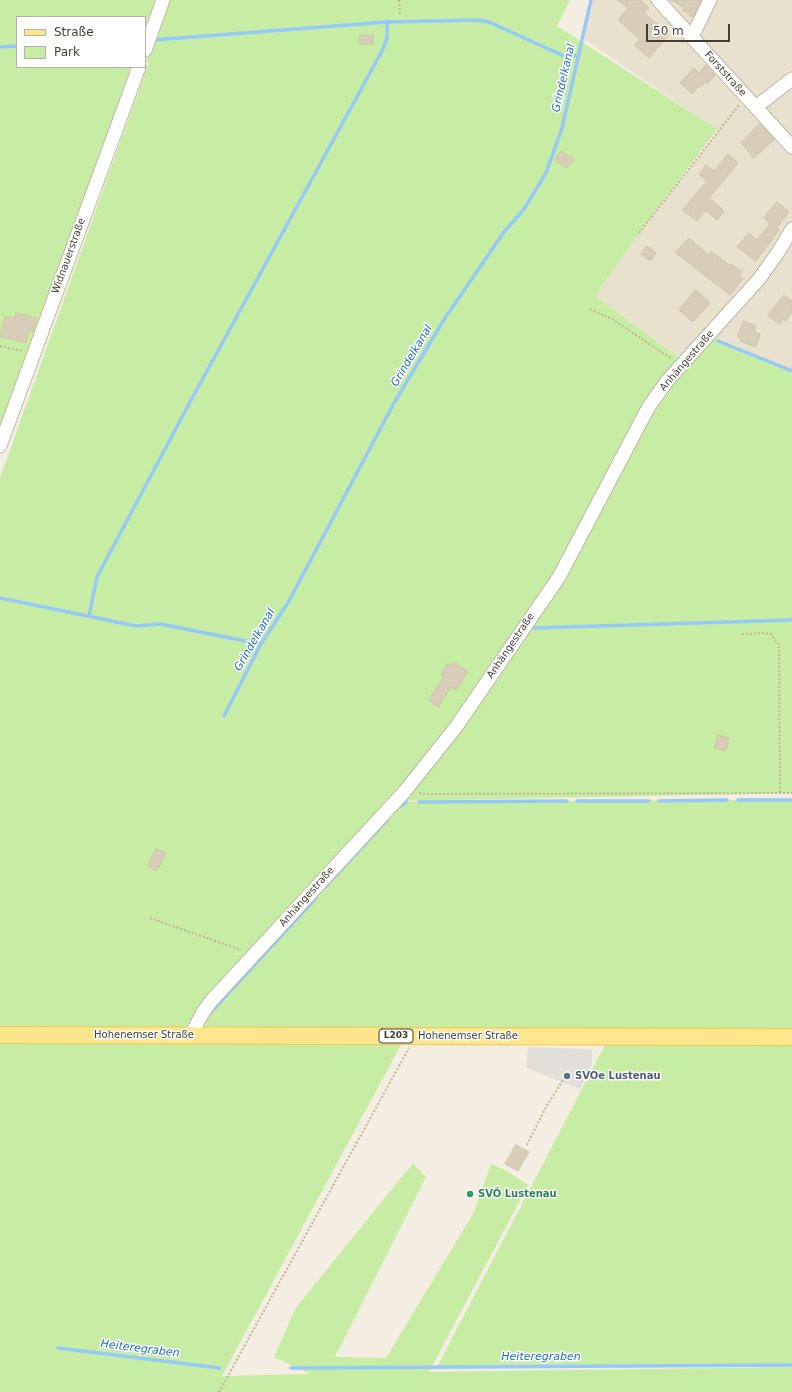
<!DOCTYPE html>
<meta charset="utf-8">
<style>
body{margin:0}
#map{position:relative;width:792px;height:1392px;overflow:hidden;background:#f3eee1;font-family:"DejaVu Sans",sans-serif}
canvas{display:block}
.legend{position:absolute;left:16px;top:16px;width:130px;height:52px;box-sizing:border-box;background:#fff;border:1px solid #b4b2ad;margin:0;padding:5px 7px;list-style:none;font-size:12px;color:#443e31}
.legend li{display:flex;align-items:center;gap:8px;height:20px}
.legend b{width:20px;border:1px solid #b4b2ad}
.scale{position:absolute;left:646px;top:24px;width:84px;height:18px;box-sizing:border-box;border:2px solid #443e31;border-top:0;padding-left:5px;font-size:12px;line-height:14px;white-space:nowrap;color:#443e31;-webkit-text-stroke:3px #fff;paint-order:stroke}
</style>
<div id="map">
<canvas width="792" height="1392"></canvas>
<ul class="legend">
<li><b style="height:5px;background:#ffe68d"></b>Straße</li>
<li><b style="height:11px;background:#c7eca4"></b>Park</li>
</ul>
<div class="scale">50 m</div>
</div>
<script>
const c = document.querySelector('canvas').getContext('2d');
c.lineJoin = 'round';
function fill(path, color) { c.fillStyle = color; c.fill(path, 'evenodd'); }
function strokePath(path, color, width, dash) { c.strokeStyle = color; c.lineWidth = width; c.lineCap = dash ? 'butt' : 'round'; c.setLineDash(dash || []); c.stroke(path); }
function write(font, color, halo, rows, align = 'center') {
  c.font = font + ' "DejaVu Sans",sans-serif'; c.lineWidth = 3; c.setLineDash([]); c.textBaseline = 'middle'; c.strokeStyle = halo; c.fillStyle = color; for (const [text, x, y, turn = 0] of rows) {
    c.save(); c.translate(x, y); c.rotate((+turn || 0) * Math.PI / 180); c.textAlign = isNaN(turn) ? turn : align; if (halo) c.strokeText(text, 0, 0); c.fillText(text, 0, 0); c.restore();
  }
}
fill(new Path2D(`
 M591 0H792V371L712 337 686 363 595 296 639 233 719 131 583 38Z`), '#e7e1ce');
fill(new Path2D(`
 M0 0H155L145 27V17H17V67H131L0 432Z
 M168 0H570L557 26 717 129 639 233 595 296 686 363 712 337 792 371V793L393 801 277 928 282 935 402 804 406 802 792 800V1029L751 1028H213L0 1026V478L149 62 146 61Z
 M0 1040 402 1043 222 1376 310 1374 274 1357 295 1309 413 1163 426 1177 335 1357 386 1358 473 1214 491 1164 505 1170 528 1185 429 1372 792 1367V1392H0Z
 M792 1041V1366L437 1367 606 1043Z`), '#c7eca4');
fill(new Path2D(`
 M528 1047 592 1049V1064L580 1089 526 1068Z`), '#e2dfda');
strokePath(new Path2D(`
 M153 40 387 22 478 20 489 22 564 56 579 55
 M0 47 17 46
 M718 341 792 371
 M0 598 136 626 160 624 261 644
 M89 616 97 577 190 402 382 51 387 38V22
 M533 628 792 620
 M224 716 261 644 289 601 394 403 445 318 504 232 524 209 546 173 562 128 591 0
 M738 800H792
 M577 801H649
 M659 801 727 800
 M419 802 567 801
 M399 807 406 802
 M325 887 387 820
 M211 1012 316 898
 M58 1348 220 1368
 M291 1368 792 1365`), '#95c9f7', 3.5);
const building = new Path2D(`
 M618 0H640L649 8 644 13 669 34 649 58 635 45 640 39 618 20 628 8Z
 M671 0H701L693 17 682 10 684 8Z
 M360 35H373V44H360Z
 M706 65 715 75 707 84 705 82 700 87 699 86 692 94 680 83 694 68 699 73Z
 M760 124 774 139 754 158 741 143Z
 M561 151 574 159 567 168 555 160Z
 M728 154 738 163 709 198 724 211 717 220 706 210 697 221 683 210 707 181 699 174 706 165 714 171Z
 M777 202 789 212 776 228 779 230 756 261 737 247 749 233 757 240 770 224 764 218Z
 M689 238 708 255 711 251 730 266 731 264 742 272 739 276 743 279 730 295 676 253Z
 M647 246 656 253 650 261 641 254Z
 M696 290 710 303 693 322 679 310Z
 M784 295 792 301V312L786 321 783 319 780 324 768 316Z
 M16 313 36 318 33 331 29 330 26 343 0 336 5 316 15 318Z
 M744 321 756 326 754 332 760 334 756 347 740 341 741 338 738 337Z
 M454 662 468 672 456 690 451 687 438 707 429 700 444 676 441 674 448 663 452 666Z
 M718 735 729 738 726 751 715 748Z
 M156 849 166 853 157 871 148 866Z
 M516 1145 529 1152 518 1171 505 1164Z`);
fill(building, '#d8cdb8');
strokePath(building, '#d0c3a8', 1);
const minor = new Path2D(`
 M658 0 792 147
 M692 37 710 0
 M145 50 163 0
 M756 107 792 79
 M0 446 139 67
 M191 1035 203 1012 212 1000 405 791 456 727 559 577 648 408 667 381 759 279 777 254 792 229`);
const major = new Path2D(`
 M0 1035 792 1037`);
strokePath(minor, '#beb7a3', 15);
strokePath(major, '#efca52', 18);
strokePath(new Path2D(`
 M399 0 400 14
 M639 233 739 105
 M590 309 612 319 672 359
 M0 346 22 351
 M742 634 764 633 771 634 779 645 780 793
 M419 793 428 794 792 793
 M150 918 241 950
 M527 1145 546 1107 563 1080
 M219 1392 409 1048`), '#c2b492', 2, [2, 2]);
strokePath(minor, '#fff', 13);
strokePath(major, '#ffe68d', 16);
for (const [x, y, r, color] of [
 [567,1076,4,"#5c6f8a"],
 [470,1194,4,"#2e9e5b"]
]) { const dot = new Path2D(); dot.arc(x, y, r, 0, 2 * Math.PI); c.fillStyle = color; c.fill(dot); strokePath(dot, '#fff', 1.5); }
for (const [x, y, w] of [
 [396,1036,34]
]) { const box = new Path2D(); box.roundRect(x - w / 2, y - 7, w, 14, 3); c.fillStyle = '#fff'; c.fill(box); strokePath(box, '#443e31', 1); }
write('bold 9px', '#443e31', null, [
 ["L203",396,1036]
]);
write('10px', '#443e31', '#fff', [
 ["Forststraße",725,74,48],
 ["Widnauerstraße",69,256,-70],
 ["Anhängestraße",687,361,-49],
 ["Anhängestraße",511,646,-56],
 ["Anhängestraße",307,897,-48],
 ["Hohenemser Straße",144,1035],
 ["Hohenemser Straße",468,1036]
]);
write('bold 10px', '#4e5e75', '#fff', [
 ["SVOe Lustenau",575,1076]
], 'left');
write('bold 10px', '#27864d', '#fff', [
 ["SVÖ Lustenau",478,1194]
], 'left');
write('italic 11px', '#2170b9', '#fff', [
 ["Grindelkanal",564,78,-77],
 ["Grindelkanal",412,356,-59],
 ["Grindelkanal",255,640,-60],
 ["Heiteregraben",140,1349,7],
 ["Heiteregraben",541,1357]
]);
</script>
